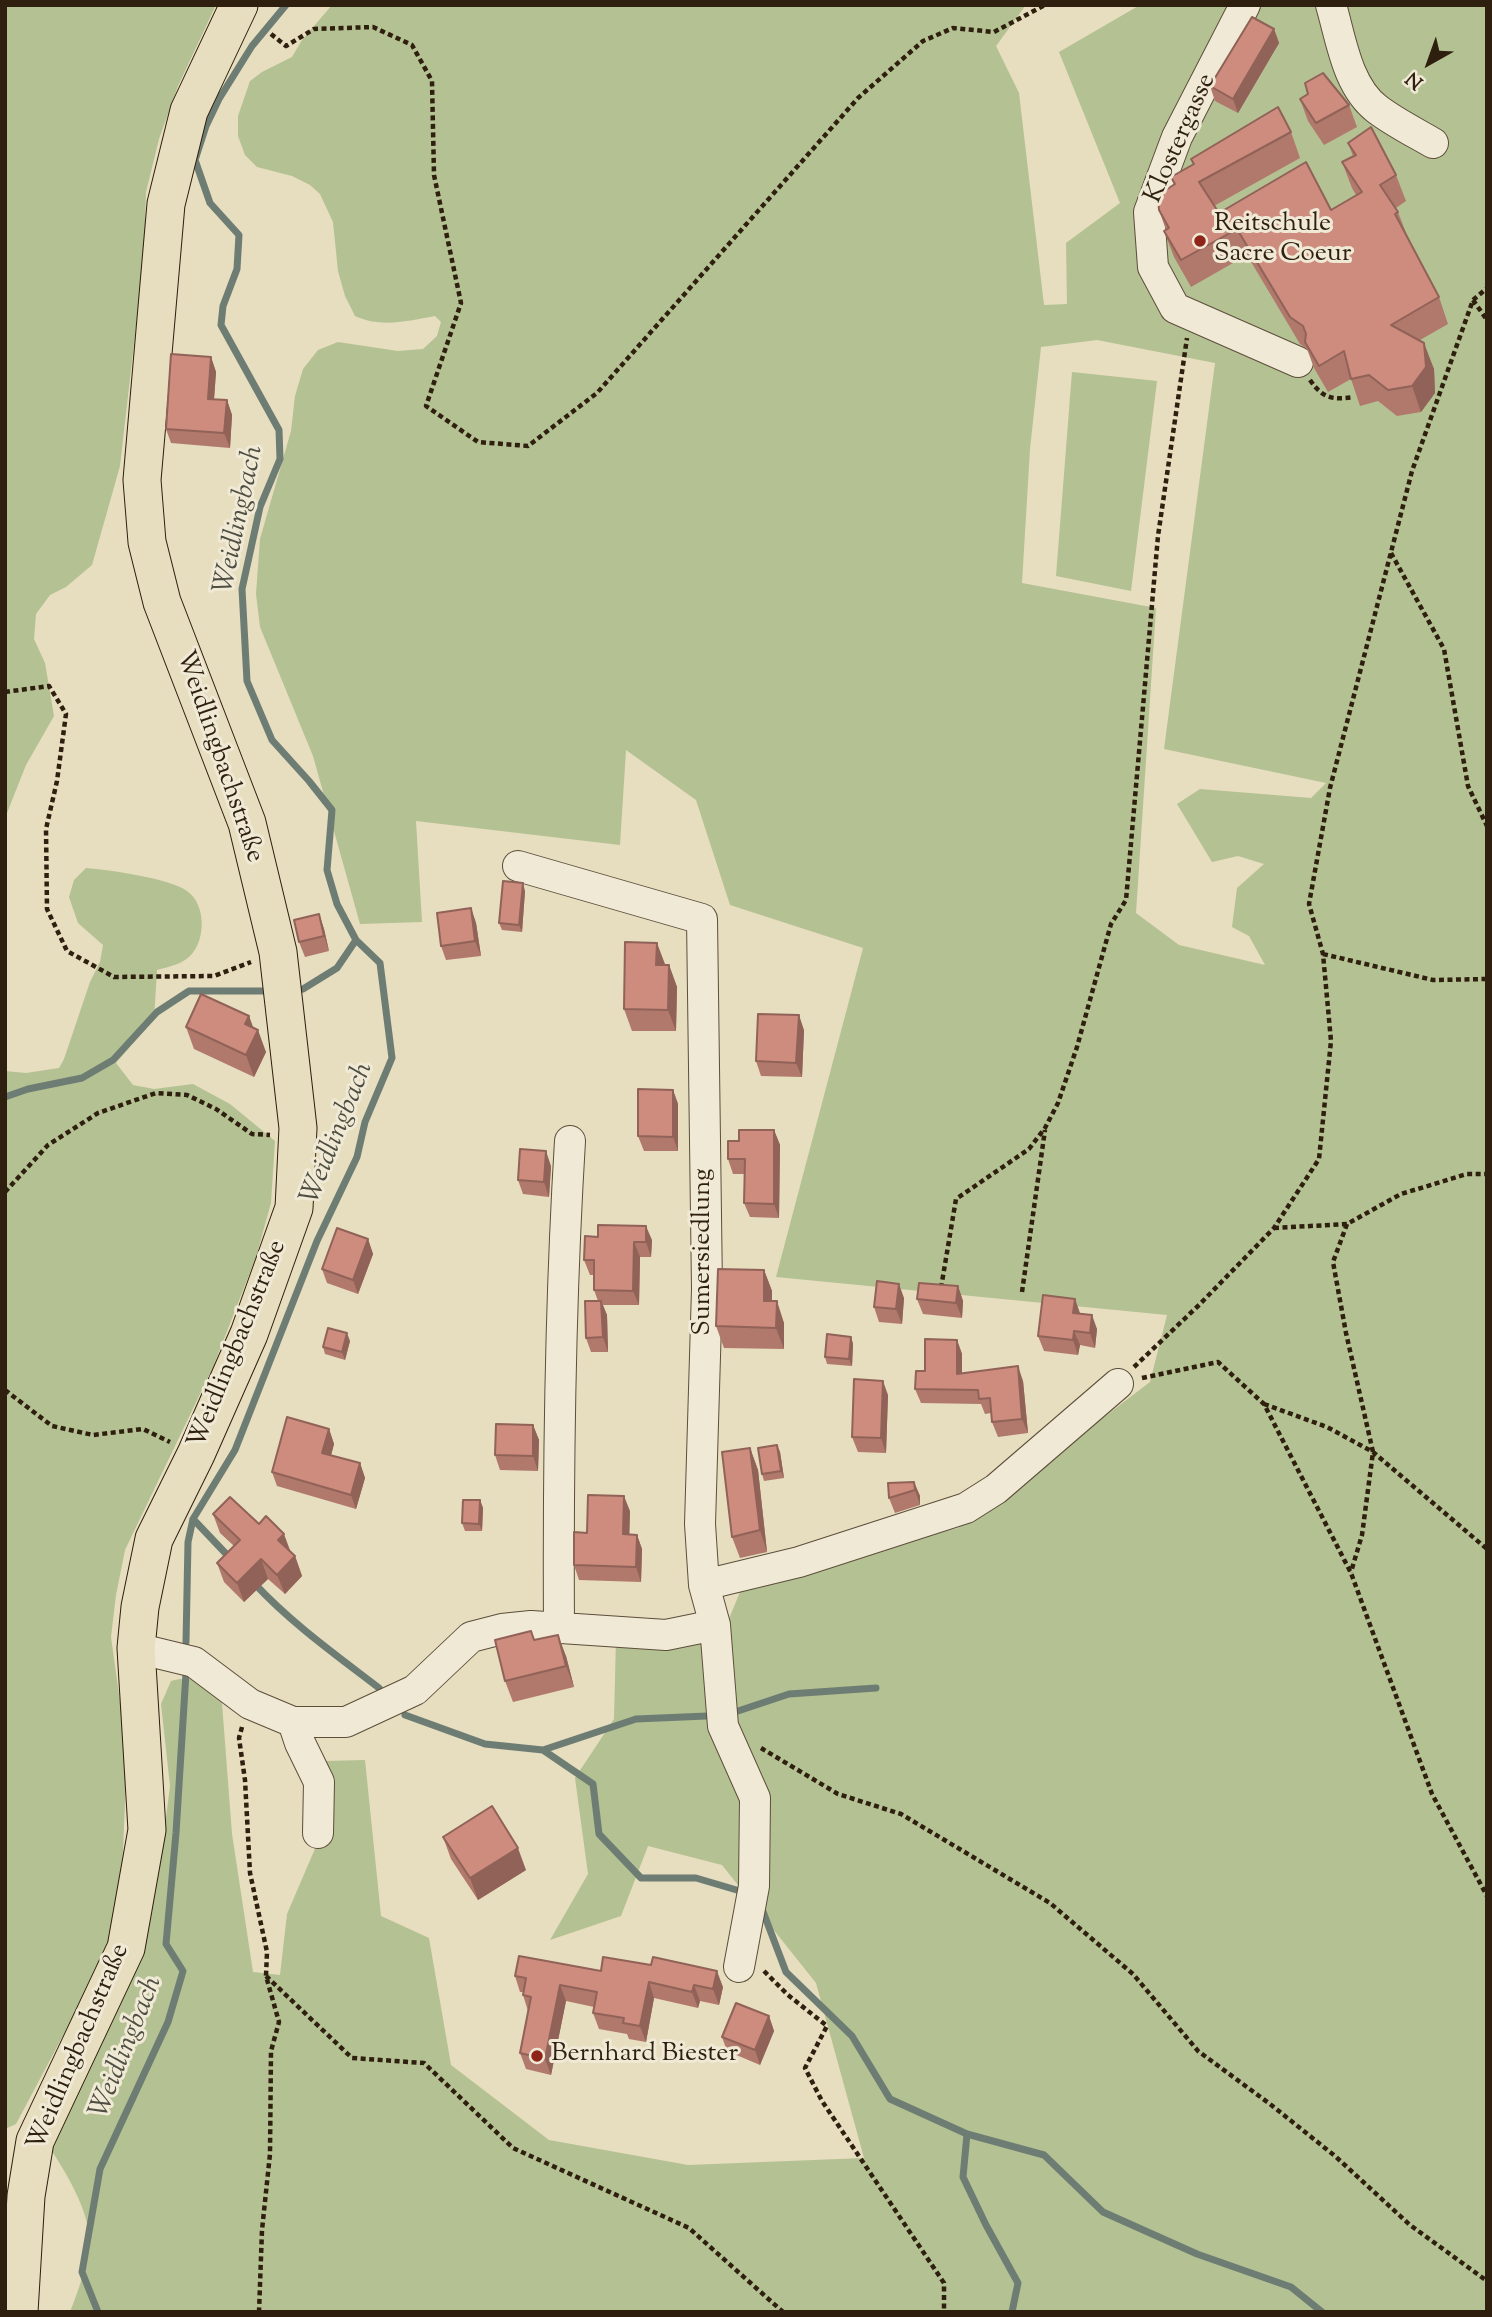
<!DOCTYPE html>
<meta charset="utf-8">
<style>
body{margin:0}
#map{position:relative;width:1492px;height:2317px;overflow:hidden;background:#e7ddbf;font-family:"Sorts Mill Goudy",serif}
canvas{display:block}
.frame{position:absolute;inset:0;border:7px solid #2f1f0f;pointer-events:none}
.north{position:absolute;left:1394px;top:28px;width:70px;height:70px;-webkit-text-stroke:5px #efe9d5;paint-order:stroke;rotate:220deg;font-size:19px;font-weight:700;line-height:28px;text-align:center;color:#2f1f0f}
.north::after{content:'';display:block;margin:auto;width:24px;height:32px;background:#2f1f0f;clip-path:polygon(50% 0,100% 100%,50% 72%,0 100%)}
</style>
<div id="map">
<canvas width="1492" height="2317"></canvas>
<div class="frame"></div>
<div class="north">N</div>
</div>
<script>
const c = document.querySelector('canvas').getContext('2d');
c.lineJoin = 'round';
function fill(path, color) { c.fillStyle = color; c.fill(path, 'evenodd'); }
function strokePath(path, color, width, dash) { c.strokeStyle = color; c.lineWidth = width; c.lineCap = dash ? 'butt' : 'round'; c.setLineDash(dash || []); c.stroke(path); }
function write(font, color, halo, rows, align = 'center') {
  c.font = font + ' "Sorts Mill Goudy",serif'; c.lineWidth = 6; c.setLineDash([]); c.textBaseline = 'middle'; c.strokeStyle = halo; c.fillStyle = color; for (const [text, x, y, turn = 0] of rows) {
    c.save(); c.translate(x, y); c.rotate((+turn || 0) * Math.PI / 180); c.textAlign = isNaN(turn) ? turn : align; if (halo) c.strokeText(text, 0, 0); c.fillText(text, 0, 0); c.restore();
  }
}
fill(new Path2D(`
 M5 5H216L178 86 159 139 146 192 144 256 120 466 92 565 66 587 50 595 36 614 34 639 45 663 54 716 26 765 5 818Z
 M332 5H1026L996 46 1019 93 1044 305 1067 304 1066 243 1120 203 1059 52 1140 5H1487V2312H70C78 2291 92 2255 89 2232 84 2202 66 2173 50 2148L106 2033 149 1922 161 1857 170 1786 161 1704 171 1681C195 1674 208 1684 222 1703L232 1834 253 1972 280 1975 287 1914 320 1837 325 1761 365 1760 381 1916 429 1938 451 2065 549 2140 688 2165 864 2158 816 1983 722 1865 648 1846 621 1916 550 1940 588 1874 575 1778 614 1719 616 1638 722 1636 744 1582 958 1528 1150 1382 1167 1315 776 1277 863 948 730 905 696 800 626 750 620 845 416 821 422 922 360 924 313 756 260 627 256 594 260 539 291 431 295 396 303 369 318 350 338 342 398 351 423 349 437 336 441 322 435 316C407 321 381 328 355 316L345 296 338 271 333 222 320 194 310 185 292 176 257 167 245 155 238 136V116L250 81 262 72 292 57 302 40ZM1097 340 1215 363 1164 749 1326 783 1311 798 1200 789 1177 804 1212 862 1238 856 1264 864 1237 888 1232 927 1249 936 1265 965 1179 945 1136 913 1156 608 1022 583 1030 449 1041 347Z
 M1072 372 1157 381 1131 591 1056 576Z
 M86 868C109 870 169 878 187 891 206 904 206 939 191 955 183 964 168 967 157 970L154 1019 116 1063 133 1085 154 1089 193 1084 230 1104 275 1141 271 1203 256 1257 213 1367 125 1550 116 1595 111 1637 127 1752 123 1851 118 1913 101 1964 16 2124 5 2129V1071L26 1073 59 1068 64 1059 90 982 100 962 103 945 78 923 69 897 74 880Z`), '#b4c193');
strokePath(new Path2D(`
 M303 989 337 968 356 940
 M5 1097 28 1089 82 1078 113 1060 157 1012 189 991H266
 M193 1519 231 1559
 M254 1583C291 1623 336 1655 379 1688
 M186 1642 188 1542 193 1519 235 1450 317 1241 357 1157 365 1122 392 1058 380 963 356 940 337 904 327 870 332 810 309 781 272 740 247 681 242 589 260 507 280 459 279 430 221 325 223 306 237 269 239 235 210 203 195 160 206 126 219 99 252 46 286 5
 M732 1713 789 1694 876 1688
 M405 1715 485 1744 543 1750 593 1784 599 1834 641 1878H696L740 1891
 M543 1750 636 1719 707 1716
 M762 1909 786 1972 852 2036 890 2099 967 2134 1044 2155 1103 2212 1197 2254 1291 2287 1322 2312
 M967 2134 963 2177 986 2225 1018 2283 1012 2312
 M98 2312 82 2272 100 2169 168 2022 183 1971 166 1944 176 1833 186 1673`), '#6e7d74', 7);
const minor = new Path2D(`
 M1245 5 1177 137 1149 212 1153 267 1175 308 1298 362
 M1331 5C1341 39 1347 86 1377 109 1394 122 1414 132 1433 143
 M518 866 702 919 707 1289 700 1524 704 1585 715 1625 723 1726 755 1798 754 1886 739 1967
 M704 1585 799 1562 966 1508 996 1489 1118 1384
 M559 1628C558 1466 560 1304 570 1141
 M136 1648 194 1662 250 1704 293 1722H346L415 1690 471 1637 502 1629 531 1626 666 1635 715 1625
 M293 1722 300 1743 319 1782 318 1833`);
const major = new Path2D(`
 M19 2312 26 2196 35 2141 126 1948 147 1830 136 1648 140 1607 154 1539 196 1454 249 1334 294 1208 298 1128 278 952 247 823 162 602 147 542 142 480 166 204 189 111 239 5`);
strokePath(minor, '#5d4e3b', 32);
strokePath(major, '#2f1f0f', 39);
strokePath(new Path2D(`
 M271 34 286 46 314 29 373 27 412 45 432 81 434 175 461 303 426 406 478 442 528 446 597 393 858 98 923 41 953 28 994 32 1045 5
 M1473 300 1487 320
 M1310 380C1323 399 1333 400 1354 397
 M1391 553 1444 649 1468 786 1487 826
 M5 692 49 686 66 714 57 781 46 829 47 909 67 951 114 977 214 976 251 962
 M1323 954 1433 980 1487 979
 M5 1192 48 1145 98 1113 156 1093 187 1095 216 1109 252 1134 270 1135
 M1347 1224 1333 1262 1346 1333 1373 1452 1362 1535 1351 1572
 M1274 1228 1347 1224 1401 1194 1467 1174H1487
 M941 1288 956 1199 1029 1149 1045 1128 1058 1103 1077 1047 1111 924 1126 900 1158 536 1187 338
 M1022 1292 1045 1130
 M1134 1367 1199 1305 1274 1228 1319 1159 1331 1041 1323 954 1309 904 1330 788 1412 471 1473 300 1487 288
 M1142 1378 1218 1362 1264 1404 1351 1573 1432 1794 1487 1896
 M5 1390 52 1426 93 1435 143 1429 170 1442
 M1264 1404 1327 1427 1373 1452 1487 1549
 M242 1727 239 1738 245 1780 250 1873 267 1952 266 1976 279 2022 271 2051 270 2154 262 2230 259 2312
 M761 1748 838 1794 901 1814 1050 1903 1133 1974 1198 2051 1270 2104 1335 2156 1410 2225 1487 2281
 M764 1971 788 1995 827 2026 805 2068 822 2101 944 2283V2312
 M266 1976 352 2058 424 2063 513 2148 689 2228 783 2312`), '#2f1f0f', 4.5, [5, 3.5]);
strokePath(minor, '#efe9d5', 30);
strokePath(major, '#e7ddbf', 37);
fill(new Path2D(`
 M1274 29 1279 43 1238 113 1215 101 1210 86Z
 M1300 99 1349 105 1357 127 1324 145 1308 121Z
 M1291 132 1300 158 1214 206 1219 213 1331 210 1356 195 1352 188 1342 162 1353 156 1348 143 1396 175 1406 201 1396 208 1398 212 1408 238 1439 297 1448 324 1420 340 1434 369 1435 393 1421 412 1397 416 1378 401 1360 406 1351 379 1328 392 1314 368 1307 349 1300 344 1247 255 1191 287 1174 257 1164 231 1166 230 1159 210 1174 185 1171 177 1193 165 1191 159Z
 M211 357 216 372 214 399 227 400 232 415 230 448 171 443 166 429Z
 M525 891 522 932 502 930 499 923Z
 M471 908 476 923 481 956 446 960 441 946Z
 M319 914 324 929 329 951 305 957 299 942Z
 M665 965H669L677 987 676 1031H632L624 1009Z
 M249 1016 253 1028 266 1052 254 1077 194 1049 186 1027Z
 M804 1030 802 1077 761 1076 756 1061Z
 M673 1090 678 1104V1151H644L638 1136Z
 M774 1130 780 1145 779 1218 750 1217 744 1203 745 1174H733L728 1159 739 1141Z
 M551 1166 549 1197 523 1194 518 1180Z
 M585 1236 652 1240 651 1257H640L639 1305H603L607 1315 608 1352H591L586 1338 598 1301 594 1290V1275H590L584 1260Z
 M368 1239 373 1254 358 1294 327 1283 322 1269Z
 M764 1270 772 1291V1301L784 1323V1349L724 1348 716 1326Z
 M958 1286 963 1301 962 1318 923 1314 917 1299Z
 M904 1298 902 1324 879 1322 874 1307Z
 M1075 1299 1080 1313 1097 1329 1095 1348 1080 1345 1078 1355 1044 1351 1038 1336Z
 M851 1337 853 1344 852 1366 827 1364 825 1357Z
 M957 1340 962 1354V1374L1023 1381 1028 1433 998 1437 992 1422 991 1413 985 1414 981 1404 921 1403 915 1389 925 1371Z
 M350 1341 345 1360 325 1354 323 1347Z
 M888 1395 886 1453 858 1452 852 1437Z
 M533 1425 539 1440 538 1471 500 1470 495 1455Z
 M329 1429 334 1444 331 1455 360 1463 365 1478 356 1509 277 1486 272 1472Z
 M777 1445 780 1452 784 1478 764 1481 762 1474Z
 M750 1448 758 1470 767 1552 740 1558 732 1537Z
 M914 1482 920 1496V1505L895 1513 889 1498Z
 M480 1500 483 1508 482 1531H465L462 1523Z
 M630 1511 629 1534 637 1535 642 1549 641 1582 579 1580 574 1565 587 1533Z
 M213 1514 291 1553 295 1556 302 1576 285 1594 268 1579 244 1602 224 1582 217 1563 234 1546 220 1533Z
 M531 1631 535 1640 566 1656 574 1687 513 1702 505 1681Z
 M443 1837 526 1870 478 1900 451 1859Z
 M601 1971 723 1987 719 2005 700 2001 698 2008 654 1998 646 2042 629 2039 627 2034 599 2029 593 2013 594 2007 566 2001 551 2075 526 2069 520 2053 528 2011 523 1995V1992H520L515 1976Z
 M769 2016 774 2031 760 2065 727 2051 722 2037Z`), '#b1786c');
fill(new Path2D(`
 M1274 29 1279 43 1238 113 1233 99Z
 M1424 343 1434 369 1435 393 1421 412 1412 386Z
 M211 357 216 372 213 413 208 399Z
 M227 400 232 415 230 448 224 433Z
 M523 883 525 891 522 932 519 925Z
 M471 908 476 923 481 956 475 941Z
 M319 914 324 929 329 951 324 936Z
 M657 943 665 964 664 987 656 965Z
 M669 965 677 987 676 1031 668 1010Z
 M799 1015 804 1030 802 1077 796 1063Z
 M249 1016 256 1035 258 1030 266 1052 254 1077 246 1055 245 1024Z
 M673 1090 678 1104V1151L673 1137Z
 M774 1130 780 1145 779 1218 774 1204Z
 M546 1151 551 1166 549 1197 544 1182Z
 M646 1226 652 1240 651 1257 646 1242Z
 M368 1239 373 1254 358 1294 353 1280Z
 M634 1242 640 1257 639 1305 633 1291Z
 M764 1270 772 1291 771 1323 764 1301Z
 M899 1284 904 1298 902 1324 896 1309Z
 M958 1286 963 1301 962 1318 956 1303Z
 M1075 1299 1080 1314 1073 1313Z
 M601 1301 607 1315 608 1352 603 1337Z
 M777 1301 784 1323V1349L776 1328Z
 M1092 1315 1097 1329 1095 1348 1090 1333Z
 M1074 1331 1080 1345 1078 1355 1073 1340Z
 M347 1333 350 1341 345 1360 342 1352Z
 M851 1337 853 1344 852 1366 849 1359Z
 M957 1340 962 1354V1389L957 1374Z
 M1018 1366 1023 1381 1028 1433 1022 1419Z
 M883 1381 888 1395 886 1453 881 1438Z
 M533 1425 539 1440 538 1471 533 1456Z
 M329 1429 334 1444 328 1467 322 1453Z
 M777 1445 780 1452 784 1478 781 1471Z
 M750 1448 758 1470 767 1552 760 1530Z
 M360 1463 365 1478 356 1509 351 1495Z
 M914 1482 920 1496V1505L915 1490Z
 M624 1496 630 1511 629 1549 623 1534Z
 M480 1500 483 1508 482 1531 479 1524Z
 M284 1534 291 1553 278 1540Z
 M637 1535 642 1549 641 1582 636 1567Z
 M295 1556 302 1576 285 1594 277 1575Z
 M261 1559 268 1579 244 1602 237 1583Z
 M558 1635 566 1656 574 1687 566 1666Z
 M518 1848 526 1870 478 1900 470 1878Z
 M717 1971 723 1987 719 2005 713 1989Z
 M649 1982 654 1998 646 2042 640 2026Z
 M560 1985 566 2001 551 2075 545 2059Z
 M694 1985 700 2001 698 2008 692 1992Z
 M769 2016 774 2031 760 2065 755 2050Z`), '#906258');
const building = new Path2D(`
 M1252 17 1274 29 1233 99 1210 86Z
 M1323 73 1349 105 1316 123 1300 99 1308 94 1305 83Z
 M1278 107 1291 132 1199 182 1219 213 1306 162 1331 210 1362 192 1342 162 1356 155 1348 143 1371 127 1396 175 1380 185 1398 212 1395 214 1439 297 1391 325 1424 343 1426 367 1412 386 1388 390 1369 375 1351 379 1344 351 1319 366 1305 342 1306 334 1303 326 1290 317 1237 229 1181 260 1164 231 1169 228 1159 210 1158 195 1175 184 1171 177 1194 164 1191 159Z
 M171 354 211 357 208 399 227 400 224 433 166 429Z
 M503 881 523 883 519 925 499 923Z
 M471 908 475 941 441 946 437 913Z
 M319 914 324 936 299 942 294 920Z
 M625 942 657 943 656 965H669L668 1010 624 1009Z
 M201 994 249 1016 245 1024 258 1030 246 1055 186 1027Z
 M758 1014 799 1015 796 1063 756 1061Z
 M638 1089 673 1090V1137L638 1136Z
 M739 1130H774V1204L744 1203 745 1159H728V1141H739Z
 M520 1149 546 1151 544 1182 518 1180Z
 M598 1225 646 1226V1242H634L633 1291 594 1290V1260H584L585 1236 598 1237Z
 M337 1228 368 1239 353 1280 322 1269Z
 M718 1269 764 1270V1301H777L776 1328 716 1326Z
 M877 1281 899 1284 896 1309 874 1307Z
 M919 1283 958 1286 956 1303 917 1299Z
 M1043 1295 1075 1299 1073 1313 1092 1315 1090 1333 1074 1331 1073 1340 1038 1336Z
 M585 1301H601L603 1337 586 1338Z
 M328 1328 347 1333 342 1352 323 1347Z
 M827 1334 851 1337 849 1359 825 1357Z
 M925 1339 957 1340V1374L1018 1366 1022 1419 992 1422 990 1398 979 1399 978 1390 915 1389 916 1371H925Z
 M854 1379 883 1381 881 1438 852 1437Z
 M287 1417 329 1429 322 1453 360 1463 351 1495 272 1472Z
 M496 1424 533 1425V1456L495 1455Z
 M777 1445 781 1471 762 1474 758 1448Z
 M750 1448 760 1530 732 1537 722 1452Z
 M914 1482 915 1490 889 1498 888 1483Z
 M588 1495 624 1496 623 1534 637 1535 636 1567 574 1565V1532L587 1533Z
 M230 1497 259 1524 266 1516 284 1534 278 1540 295 1556 277 1575 261 1559 237 1583 217 1563 240 1540 213 1514Z
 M463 1500H480L479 1524 462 1523Z
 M531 1631 534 1640 558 1635 566 1666 505 1681 495 1640Z
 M492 1806 518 1848 470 1878 443 1837Z
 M519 1956 601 1971 603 1957 651 1965 653 1957 717 1971 713 1989 694 1985 692 1992 649 1982 640 2026 623 2023 624 2018 593 2013 597 1992 560 1985 545 2059 520 2053 531 1997 523 1995 526 1978 515 1976Z
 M736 2003 769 2016 755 2050 722 2037Z`);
fill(building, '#ce8c7e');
strokePath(building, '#906258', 2);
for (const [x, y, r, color] of [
 [1200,241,7,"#8f2418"],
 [537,2056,7,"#8f2418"]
]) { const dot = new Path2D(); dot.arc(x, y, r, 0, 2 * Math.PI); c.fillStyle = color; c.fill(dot); strokePath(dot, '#efe9d5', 2.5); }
write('26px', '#2f1f0f', '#efe9d5', [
 ["Klostergasse",1182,139,-66],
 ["Weidlingbachstraße",218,757,71],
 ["Sumersiedlung",705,1252,-90],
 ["Weidlingbachstraße",239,1345,-68],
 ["Weidlingbachstraße",80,2048,-67]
]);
write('26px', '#2f1f0f', '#efe9d5', [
 ["Reitschule",1214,226],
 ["Sacre Coeur",1214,256],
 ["Bernhard Biester",551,2056]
], 'left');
write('italic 28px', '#4e4e42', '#efe9d5', [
 ["Weidlingbach",241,520,-78],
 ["Weidlingbach",339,1134,-68],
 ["Weidlingbach",128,2048,-68]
]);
</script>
